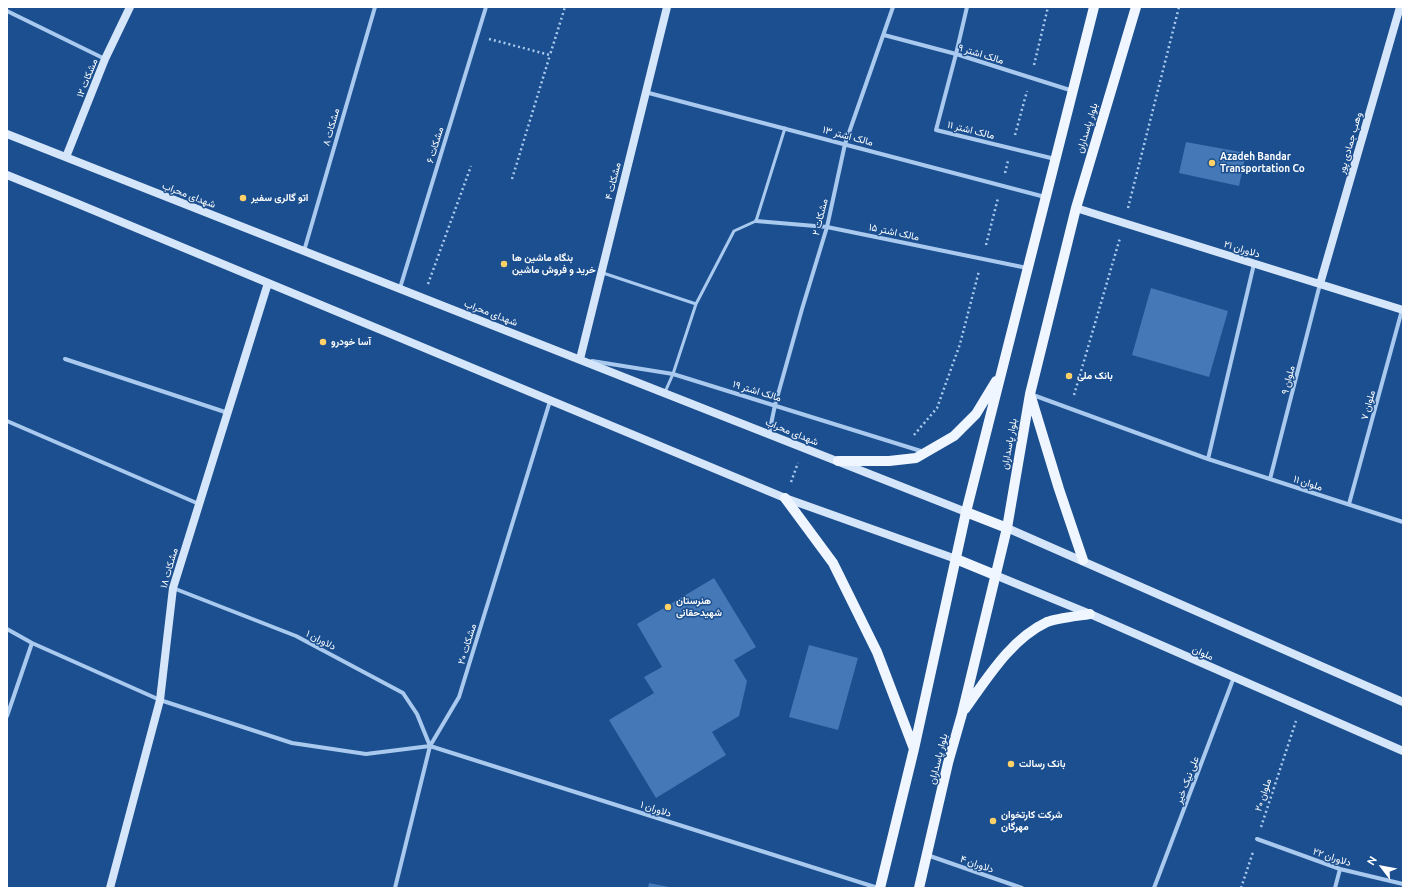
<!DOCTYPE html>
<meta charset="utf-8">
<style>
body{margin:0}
#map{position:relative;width:1410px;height:895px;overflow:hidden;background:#1b4f8f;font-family:Ubuntu,sans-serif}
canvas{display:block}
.frame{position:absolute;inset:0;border:8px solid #fff;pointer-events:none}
.north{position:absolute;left:1362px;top:847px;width:40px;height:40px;-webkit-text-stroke:3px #1b4f8f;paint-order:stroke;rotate:302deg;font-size:11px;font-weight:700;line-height:16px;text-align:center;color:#fff}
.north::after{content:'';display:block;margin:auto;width:14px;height:18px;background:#fff;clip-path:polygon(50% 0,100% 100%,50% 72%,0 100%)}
</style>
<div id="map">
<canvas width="1410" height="895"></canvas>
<div class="frame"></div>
<div class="north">N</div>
</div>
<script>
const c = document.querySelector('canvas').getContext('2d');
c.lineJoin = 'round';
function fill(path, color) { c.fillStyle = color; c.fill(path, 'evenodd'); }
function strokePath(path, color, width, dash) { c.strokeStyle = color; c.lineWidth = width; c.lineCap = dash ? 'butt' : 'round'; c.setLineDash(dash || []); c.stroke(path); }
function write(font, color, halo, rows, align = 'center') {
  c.font = font + ' Ubuntu,Vazirmatn,sans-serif'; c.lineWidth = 3; c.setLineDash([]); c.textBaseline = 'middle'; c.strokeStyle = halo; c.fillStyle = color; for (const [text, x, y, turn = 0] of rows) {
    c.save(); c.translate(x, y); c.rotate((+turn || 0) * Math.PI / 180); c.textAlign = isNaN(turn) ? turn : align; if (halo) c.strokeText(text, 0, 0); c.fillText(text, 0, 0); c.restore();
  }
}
fill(new Path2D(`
 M1186 142 1246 153 1239 186 1179 173Z
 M1151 288 1228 311 1209 377 1132 355Z
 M714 578 756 647 734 660 747 681 739 716 712 732 726 755 656 798 609 720 654 693 644 677 662 667 637 624Z
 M809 645 858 658 838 730 789 717Z
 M649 883 669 887V888H648Z`), '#4478b7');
strokePath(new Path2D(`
 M489 39 550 55 565 7
 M1034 65 1048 7
 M1015 135 1027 91
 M1005 173 1008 161
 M512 179 550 55
 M1128 208 1179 7
 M986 245 998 198
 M428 284 471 166
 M1074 395 1120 238
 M914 435 937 408 960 344 979 271
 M791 482 798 463
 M1261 827 1296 721
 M1241 888 1253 852`), '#a9c9ee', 2.5, [2, 3]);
strokePath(new Path2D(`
 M603 273 696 304
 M665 392 673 374 696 304 734 231 756 221 785 128`), '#a9c9ee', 3);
strokePath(new Path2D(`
 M967 7 956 54 936 130 1055 159
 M7 11 105 59
 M884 35 956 54 1073 91
 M645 92 1045 197
 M756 221 827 227 1027 268
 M304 251 375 7
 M400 288 486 7
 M65 359 228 413
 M592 361 673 374 924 452
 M1033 395 1208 459 1403 522
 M7 421 199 504
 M769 434 775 405 802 309 827 227 845 144 893 7
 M1208 459 1254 264
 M1270 479 1320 284
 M1349 504 1402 310
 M173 588 296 636 403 693 417 714 430 746
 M7 629 32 643
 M7 716 32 643 160 700 292 743 366 754 430 746 878 888
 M1257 839 1340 869 1403 884
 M927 855 1022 888
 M395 888 430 746 459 697 550 401
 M1154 888 1234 677
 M1335 888 1340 869`), '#a9c9ee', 4);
strokePath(new Path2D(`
 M7 134 966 512
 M66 157 105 59 130 7
 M7 175 76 203 785 498 956 559
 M1076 208 1403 310
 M1320 284 1400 7
 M580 359 667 7
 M1007 528 1403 702
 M995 575 1090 614 1403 751
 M110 888 160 700 173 588 268 283`), '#d6e6fa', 8);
strokePath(new Path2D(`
 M1031 397 1059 489 1083 560
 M838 461H889L916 458 954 436 976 414 996 381
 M785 498 833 563 877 652 914 749
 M966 512 1007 528
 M956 559 995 575
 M965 709C988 677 1011 639 1047 622 1057 618 1078 616 1090 614
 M880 888 914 749 966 512 1094 7
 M919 888 948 763 962 714 1007 528 1030 394 1076 208 1136 7`), '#f0f6ff', 10);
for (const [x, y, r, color] of [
 [1212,163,4,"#ffd166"],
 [243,198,4,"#ffd166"],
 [504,264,4,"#ffd166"],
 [323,342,4,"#ffd166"],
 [1069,376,4,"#ffd166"],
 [668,607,4,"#ffd166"],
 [1011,764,4,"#ffd166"],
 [993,821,4,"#ffd166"]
]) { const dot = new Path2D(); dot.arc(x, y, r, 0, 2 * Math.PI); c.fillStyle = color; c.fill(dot); strokePath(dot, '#1b4f8f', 1.5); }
write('10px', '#fff', '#1b4f8f', [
 ["مالک اشتر ۹",981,54,17],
 ["مشکات ۱۲",87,78,-68],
 ["مشکات ۸",331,127,-74],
 ["بلوار پاسداران",1087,128,-73],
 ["مالک اشتر ۱۱",971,130,14],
 ["مالک اشتر ۱۳",848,136,15],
 ["وهب جمادی پور",1350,143,-74],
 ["مشکات ۶",435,145,-73],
 ["مشکات ۴",613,181,-76],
 ["شهدای محراب",189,195,21],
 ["مشکات ۲",820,217,-76],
 ["مالک اشتر ۱۵",894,232,12],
 ["دلاوران ۲۱",1242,249,17],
 ["شهدای محراب",491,313,21],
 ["ملوان ۹",1288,380,-76],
 ["مالک اشتر ۱۹",757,391,17],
 ["ملوان ۷",1368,405,-75],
 ["شهدای محراب",792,432,22],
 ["بلوار پاسداران",1009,444,-80],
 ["ملوان ۱۱",1308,483,18],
 ["مشکات ۱۸",169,568,-74],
 ["دلاوران ۱",321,640,27],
 ["مشکات ۲۰",467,644,-73],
 ["ملوان",1203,653,24],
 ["بلوار پاسداران",938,759,-76],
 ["علی نیک خیر",1187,780,-69],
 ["ملوان ۲۰",1263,795,-72],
 ["دلاوران ۱",656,809,18],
 ["دلاوران ۲۲",1332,857,18],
 ["دلاوران ۴",977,864,19]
]);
write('bold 10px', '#fff', '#1b4f8f', [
 ["Azadeh Bandar",1220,157],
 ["Transportation Co",1220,169],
 ["اتو گالری سفیر",251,198],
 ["بنگاه ماشین ها",512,258],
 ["خرید و فروش ماشین",512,270],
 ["آسا خودرو",331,342],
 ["بانک ملی",1077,376],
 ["هنرستان",676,601],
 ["شهیدحقانی",676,613],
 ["بانک رسالت",1019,764],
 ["شرکت کارتخوان",1001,815],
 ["مهرگان",1001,827]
], 'left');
</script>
